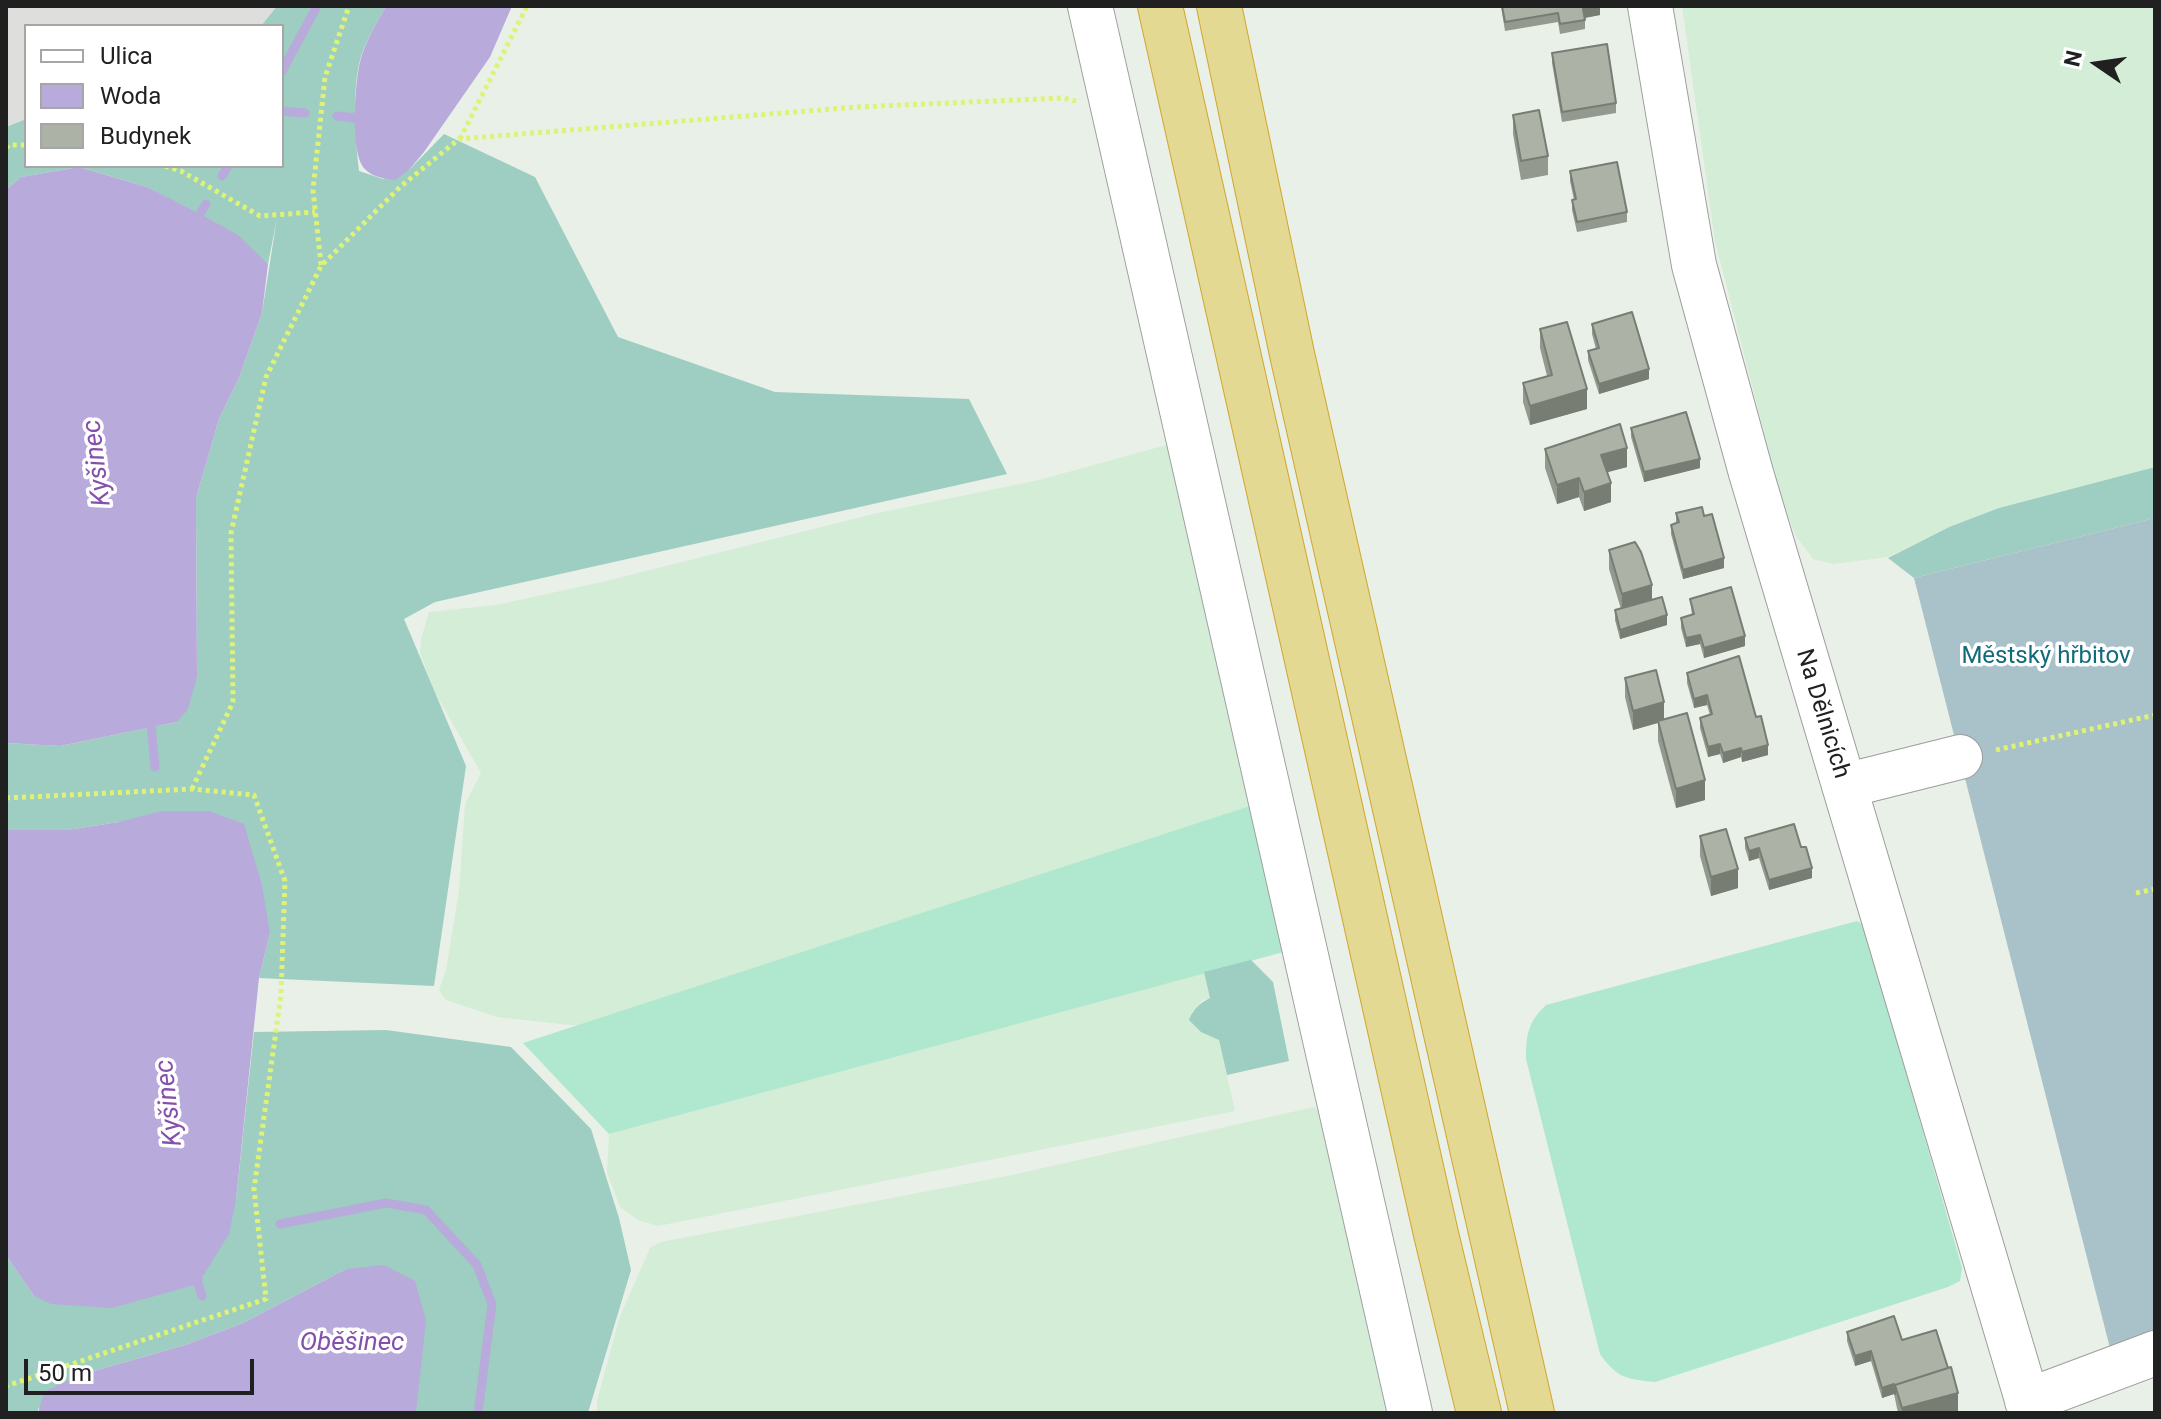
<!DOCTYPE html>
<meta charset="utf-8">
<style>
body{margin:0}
#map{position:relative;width:2161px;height:1419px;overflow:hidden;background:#e9f0e7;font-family:Roboto,sans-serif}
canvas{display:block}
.frame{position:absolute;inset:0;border:8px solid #202020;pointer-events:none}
.legend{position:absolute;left:24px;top:24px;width:260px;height:144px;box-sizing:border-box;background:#fff;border:2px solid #a6a6a6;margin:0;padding:10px 14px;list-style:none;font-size:24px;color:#202020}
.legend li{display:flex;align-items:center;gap:16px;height:40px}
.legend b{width:40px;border:2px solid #a6a6a6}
.north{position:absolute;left:2057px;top:24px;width:80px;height:80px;-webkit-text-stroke:6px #fff;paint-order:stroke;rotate:283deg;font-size:22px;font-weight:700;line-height:32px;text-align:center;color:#202020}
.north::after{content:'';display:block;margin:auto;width:28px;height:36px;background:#202020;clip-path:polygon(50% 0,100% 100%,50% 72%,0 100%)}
.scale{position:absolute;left:24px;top:1359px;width:230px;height:36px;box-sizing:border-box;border:4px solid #202020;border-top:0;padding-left:10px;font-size:24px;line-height:28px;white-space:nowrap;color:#202020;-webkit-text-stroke:6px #fff;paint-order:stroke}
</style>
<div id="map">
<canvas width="2161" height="1419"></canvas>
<div class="frame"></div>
<ul class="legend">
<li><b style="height:10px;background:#fff"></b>Ulica</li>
<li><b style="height:22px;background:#b8aadb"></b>Woda</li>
<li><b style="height:22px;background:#acb2a6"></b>Budynek</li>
</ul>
<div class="north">N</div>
<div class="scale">50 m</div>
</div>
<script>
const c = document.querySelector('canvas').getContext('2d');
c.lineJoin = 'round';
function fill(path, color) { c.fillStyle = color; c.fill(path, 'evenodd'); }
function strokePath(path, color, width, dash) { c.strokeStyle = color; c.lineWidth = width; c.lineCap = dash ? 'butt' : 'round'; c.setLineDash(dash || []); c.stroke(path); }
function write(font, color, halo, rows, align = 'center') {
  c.font = font + ' Roboto,sans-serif'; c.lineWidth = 7; c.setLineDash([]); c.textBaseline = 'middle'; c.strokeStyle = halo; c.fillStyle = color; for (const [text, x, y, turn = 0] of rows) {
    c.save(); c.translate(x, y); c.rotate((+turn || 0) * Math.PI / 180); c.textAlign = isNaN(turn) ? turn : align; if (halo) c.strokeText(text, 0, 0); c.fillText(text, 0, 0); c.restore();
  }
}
fill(new Path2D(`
 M6 6H277L261 26H26V119L6 127Z`), '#dededd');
fill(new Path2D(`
 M1682 6H2155V467L1999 508 1948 527 1888 557 1833 564 1813 559 1796 536 1781 499 1715 241Z
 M1170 444 1259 803 580 1026 497 1017 446 1000 439 990 446 970 459 891 465 804 481 773 434 691 420 653 421 639 429 612 496 605 602 582 873 514 1039 480Z
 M1204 972 1210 998 1202 1001 1192 1012 1219 1040 1235 1111 658 1226 638 1220 620 1207 607 1173 609 1134Z
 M1314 1107 1319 1111 1392 1413H597V1401L619 1319 650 1248 661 1242 1012 1175Z`), '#d3edd7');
fill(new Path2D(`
 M1259 803 1291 950 609 1134 523 1043Z
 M1857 921 1864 925 1962 1268 1960 1281 1948 1287 1655 1382C1626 1379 1617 1378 1600 1354L1526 1059C1526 1035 1528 1022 1546 1005Z`), '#b0e7cf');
fill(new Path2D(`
 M277 6H386C376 24 364 43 359 64 352 98 355 137 359 171L383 179 409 170 444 134 535 177 618 337 775 392 969 399 1007 474 435 602 404 619 466 766 434 986 259 978 270 933 119 822 67 830H6V743L60 746 177 722 197 677 196 498 219 419 239 378 262 313 277 218 268 264 241 239 147 187 79 167 21 177 6 190V127L26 119V166H282V26H261Z
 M2155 467V518L1914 578 1888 558 1949 527 1999 508Z
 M1251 960 1273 982 1289 1061 1227 1075 1219 1040 1201 1032 1189 1020C1193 1009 1200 1003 1210 998L1204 972Z
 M386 1030 511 1047 591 1129 619 1218 631 1270 588 1413H416L346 1269 243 1323 185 1345 80 1375 38 1409V1413H6V1255L34 1296 167 1291 198 1284 236 1200 254 1032Z`), '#9ecdc2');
fill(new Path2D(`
 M2155 518V1340L2112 1356 1914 578Z`), '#a9c1c8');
fill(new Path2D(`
 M386 6H512L490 57 424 152 409 170 395 180C385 179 373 177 366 170 349 156 355 83 360 62 365 42 376 24 386 6Z
 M79 167 147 187 200 214 238 235 268 264 262 313 239 378 219 419 196 498 197 677 188 709 177 722 60 746 6 743V190L21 177Z
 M162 811H209L244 824 262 885 270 933 259 978 236 1200 229 1234 198 1284 112 1308 51 1304 34 1296 6 1255V830H67L119 822Z
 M384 1265 415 1281 426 1320 416 1413H38L44 1392 80 1375 185 1345 243 1323 346 1269Z`), '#b8aadb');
strokePath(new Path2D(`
 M282 71 317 6
 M282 111 305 113
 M337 116 356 118 361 110
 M222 176 228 166
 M195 222 206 204
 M150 715 155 767
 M280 1224 386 1203 426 1210 477 1265 492 1304 478 1413
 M198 1273V1284L202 1296`), '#b8aadb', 9);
const minor = new Path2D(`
 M1090 6 1410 1413
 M1650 6 1694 265 1751 473 2031 1413
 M1844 786 1960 757
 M2027 1401 2155 1353`);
const highway = new Path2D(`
 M1160 6 1436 1234 1479 1413
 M1219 6 1292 354 1532 1413`);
strokePath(minor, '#9d9d9d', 46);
strokePath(highway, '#d2a52f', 46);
strokePath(new Path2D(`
 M460 139 527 6
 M6 148 9 145H26
 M165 166 181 171 260 216 315 212
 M321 265 313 190 325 77 349 6
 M1996 750 2155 715
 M192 789 233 702 231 533 266 377 321 266 400 187 459 139 857 107 1063 98 1076 101
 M6 798 192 789 254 795 285 881 281 995 254 1189 266 1299 6 1386
 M2136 893 2155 889`), '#def375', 5, [4, 4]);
strokePath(minor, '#fff', 44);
strokePath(highway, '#e3d993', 44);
fill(new Path2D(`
 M1501 6H1600V15L1585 18V29L1560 34 1558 22 1505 31Z
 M1552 53 1616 103V113L1562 122 1552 63Z
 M1513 115 1548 156V175L1521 180 1513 134Z
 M1570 171 1627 212V222L1577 232 1572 210V200H1574L1570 181Z
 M1592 324 1649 379 1599 394 1588 360V351L1596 349 1592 334Z
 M1540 329 1587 409 1530 425 1523 402V383L1547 376 1540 348Z
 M1631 428 1700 468 1644 482 1631 437Z
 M1545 449 1627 467 1607 472 1611 502 1584 511 1579 497 1557 504 1545 468Z
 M1676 513 1704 516 1724 568 1683 579 1671 534V525L1676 523Z
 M1609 550 1652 600 1667 625 1620 639 1615 620V610L1621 609 1609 569Z
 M1690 599 1745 646 1704 658 1700 644 1686 647 1681 628V618L1692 615Z
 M1687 673 1756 717 1768 755 1742 762 1741 757 1723 763 1720 754 1708 757 1700 728V718L1710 715 1707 705 1694 708 1687 683Z
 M1625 678 1664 720 1705 800 1676 808 1658 741V723L1633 730 1625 697Z
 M1700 836 1738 888 1711 896 1700 856Z
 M1745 838 1801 847 1812 878 1769 890 1759 858 1749 861 1745 848Z
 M1847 1332 1902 1340 1958 1412 1953 1413H1898L1894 1394 1882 1398 1871 1361 1855 1366 1847 1341Z`), '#94998f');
fill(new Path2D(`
 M1595 6H1600V15L1583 18V9Z
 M1649 369V379L1599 394V384Z
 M1587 389V409L1530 425V406Z
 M1627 448V467L1601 474V455Z
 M1700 459V468L1644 482V472Z
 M1579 478V497L1557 504V485Z
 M1611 483V502L1584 511V492Z
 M1724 558V568L1683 579V570Z
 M1652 585V604L1622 613V594Z
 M1667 615V625L1620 639V630Z
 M1700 635V644L1686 647V638Z
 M1745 636V646L1704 658V648Z
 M1707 695V705L1694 708V699Z
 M1664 702V721L1633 730V711Z
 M1720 744V754L1708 757V747Z
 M1768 745V755L1742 762V752Z
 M1741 748V757L1723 763V753Z
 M1705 780V800L1676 808V789Z
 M1759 848V858L1749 861V851Z
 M1812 868V878L1769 890V880Z
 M1738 869V888L1711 896V877Z
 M1871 1351V1361L1855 1366V1356Z
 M1894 1384V1394L1882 1398V1388Z
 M1958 1393V1412L1953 1413H1902V1408Z`), '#787d74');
const building = new Path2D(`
 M1502 6H1595L1583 9 1585 20 1560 24 1558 13 1505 22Z
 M1607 44 1616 103 1562 112 1552 53Z
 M1539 110 1548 156 1521 161 1513 115Z
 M1617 162 1627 212 1577 222 1572 200 1576 199 1570 171Z
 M1632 312 1649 369 1599 384 1588 351 1599 348 1592 324Z
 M1567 322 1587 389 1530 406 1523 383 1552 375 1540 329Z
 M1686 412 1700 459 1644 472 1631 428Z
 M1620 424 1627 448 1601 455 1611 483 1584 492 1579 478 1557 485 1545 449Z
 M1702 507 1704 516 1712 514 1724 558 1683 570 1671 525 1679 522 1676 513Z
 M1635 542 1641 552 1652 585 1622 594 1609 550Z
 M1731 587 1745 636 1704 648 1700 635 1686 638 1681 618 1694 614 1690 599Z
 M1662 597 1667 615 1620 630 1615 610Z
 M1739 656 1756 717 1761 716 1768 745 1742 752 1741 748 1723 753 1720 744 1708 747 1700 718 1712 714 1707 695 1694 699 1687 673Z
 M1656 670 1664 702 1633 711 1625 678Z
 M1687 713 1705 780 1676 789 1658 721Z
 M1794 824 1801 847H1806L1812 868 1769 880 1759 848 1749 851 1745 838Z
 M1726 829 1738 869 1711 877 1700 836Z
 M1894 1316 1902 1340 1936 1330 1948 1368 1895 1385V1394L1894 1384 1882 1388 1871 1351 1855 1356 1847 1332Z
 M1951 1367 1958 1393 1902 1408 1895 1385Z`);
fill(building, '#acb2a6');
strokePath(building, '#787d74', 2);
write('24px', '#116b7a', '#fff', [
 ["Městský hřbitov",2046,657]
]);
write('24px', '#202020', '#fff', [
 ["Na Dělnicích",1822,714,73]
]);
write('italic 26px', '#8450ab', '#fff', [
 ["Kyšinec",98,463,-97],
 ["Kyšinec",170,1103,-96],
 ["Oběšinec",352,1343]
]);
</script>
